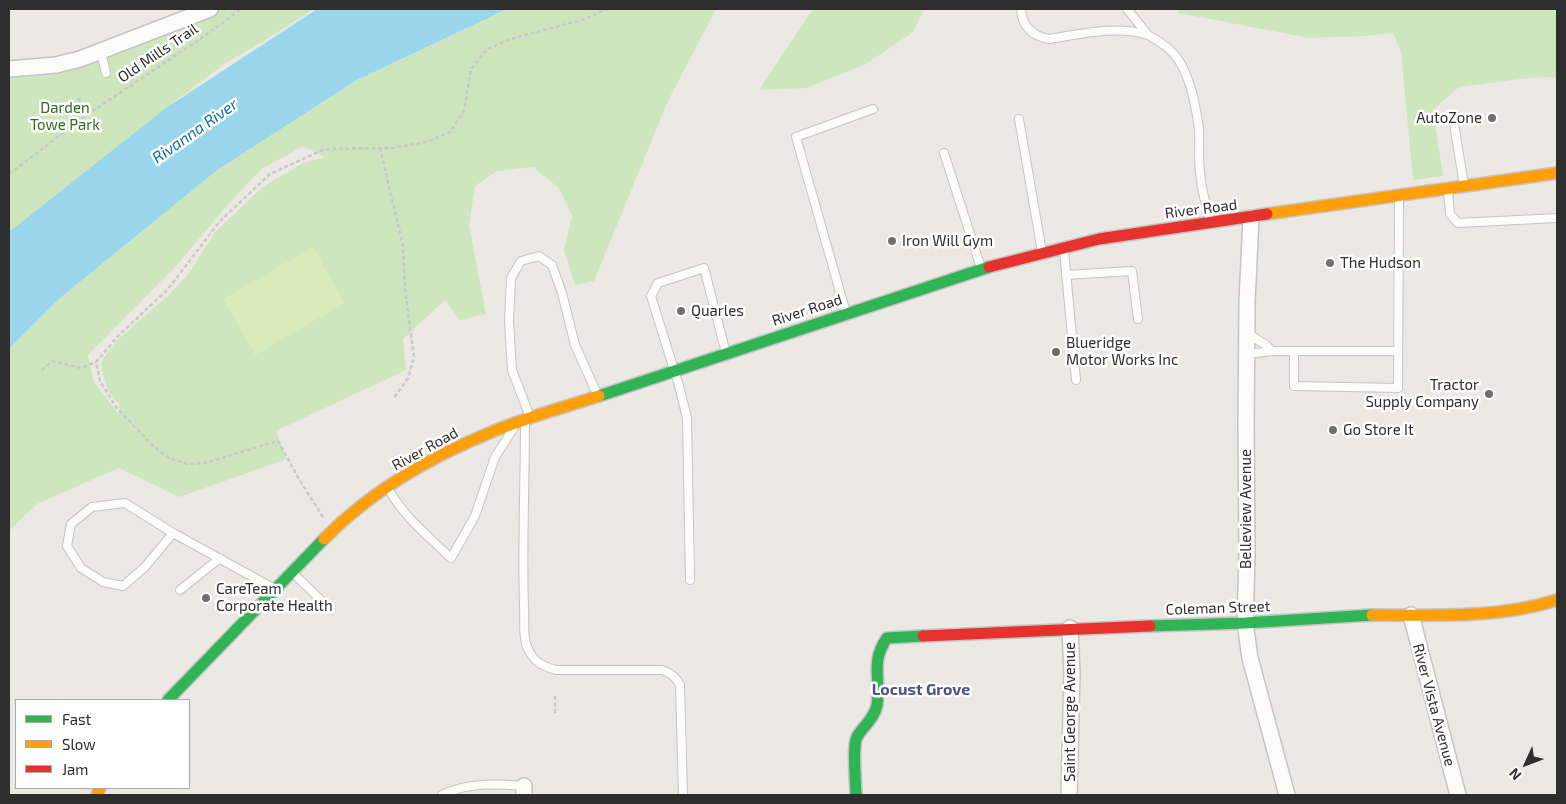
<!DOCTYPE html>
<style>
body{margin:0}
#map{position:relative;width:1566px;height:804px;overflow:hidden;background:#ece8e4;font-family:"Exo 2",sans-serif}
canvas{display:block}
.frame{position:absolute;inset:0;border:10px solid #2e2e2e;pointer-events:none}
.legend{position:absolute;left:15px;top:699px;width:175px;height:90px;box-sizing:border-box;background:#fff;border:1px solid #ababab;margin:0;padding:6px 9px;list-style:none;font-size:15px;color:#2e2e2e}
.legend li{display:flex;align-items:center;gap:10px;height:25px}
.legend b{width:25px;border:1px solid #ababab}
.north{position:absolute;left:1501px;top:739px;width:50px;height:50px;-webkit-text-stroke:4px #fff;paint-order:stroke;rotate:227deg;font-size:14px;font-weight:700;line-height:20px;text-align:center;color:#2e2e2e}
.north::after{content:'';display:block;margin:auto;width:18px;height:22px;background:#2e2e2e;clip-path:polygon(50% 0,100% 100%,50% 72%,0 100%)}
</style>
<div id="map">
<canvas width="1566" height="804"></canvas>
<div class="frame"></div>
<ul class="legend">
<li><b style="height:6px;background:#30b455"></b>Fast</li>
<li><b style="height:6px;background:#ff9f0a"></b>Slow</li>
<li><b style="height:6px;background:#e5322d"></b>Jam</li>
</ul>
<div class="north">N</div>
</div>
<script>
const c = document.querySelector('canvas').getContext('2d');
c.lineJoin = 'round';
function fill(path, color) { c.fillStyle = color; c.fill(path, 'evenodd'); }
function strokePath(path, color, width, dash) { c.strokeStyle = color; c.lineWidth = width; c.lineCap = dash ? 'butt' : 'round'; c.setLineDash(dash || []); c.stroke(path); }
function write(font, color, halo, rows, align = 'center') {
  c.font = font + ' "Exo 2",sans-serif'; c.lineWidth = 5; c.setLineDash([]); c.textBaseline = 'middle'; c.strokeStyle = halo; c.fillStyle = color; for (const [text, x, y, turn = 0] of rows) {
    c.save(); c.translate(x, y); c.rotate((+turn || 0) * Math.PI / 180); c.textAlign = isNaN(turn) ? turn : align; if (halo) c.strokeText(text, 0, 0); c.fillText(text, 0, 0); c.restore();
  }
}
fill(new Path2D(`
 M207 9H314L264 41 226 63 174 102 139 132 106 156 9 232V66L49 63Z
 M507 9H716L667 103 594 281 575 285 564 250 572 216 559 188 533 167 497 171 475 186 469 225 486 314 460 320 445 300 403 339 406 370 276 431 287 459 179 497 119 468 37 504 9 531V349L60 298 216 171 355 81ZM303 146 325 157 303 163 264 186 215 232 189 273 169 295 116 341 102 360V371L108 391 119 405V414L94 382 88 355 177 265 231 201 262 169Z
 M813 9H924L913 32 866 64 806 88 759 90Z
 M1179 9H1557V77L1528 78 1459 87 1433 110 1443 176 1413 180 1401 52 1393 33 1364 36 1309 38 1179 13Z`), '#cee6be');
fill(new Path2D(`
 M313 247 345 303 255 355 223 299Z`), '#d9eabb');
fill(new Path2D(`
 M317 9H507L355 81 216 171 60 298 9 349V232L166 108Z`), '#99d6ec');
const lane = new Path2D(`
 M1021 9C1022 27 1033 36 1049 39 1081 34 1117 25 1148 35L1127 9
 M1148 35C1157 40 1166 45 1173 53 1189 70 1196 106 1199 129 1200 143 1198 157 1200 172 1201 188 1206 205 1210 221
 M101 51 106 73
 M1453 118 1464 185
 M1019 119 1042 252
 M944 153 981 268
 M1448 190 1450 214 1458 223 1557 218
 M1064 250 1076 380
 M1066 275 1132 271 1138 319
 M846 313 796 137 873 109
 M1247 333 1266 345 1272 351
 M1294 352V386L1398 388 1399 198
 M1247 354 1272 351H1398
 M530 417 512 370 509 321 511 278 521 261 539 256 552 265 562 293 575 345 597 394
 M525 421C525 483 522 545 524 606 525 620 522 639 529 651 535 663 545 667 556 670H662C671 673 676 677 680 685L683 795
 M388 488C402 515 429 537 451 558L475 516 495 457 513 429
 M173 533 145 567 123 586 103 582 81 568 67 546 71 524 92 507 125 503 173 533 273 588
 M294 574 328 607
 M690 580 687 418 679 386 651 296 658 283 704 268 726 353
 M180 590 220 558
 M442 795C467 782 497 784 524 786`);
const street = new Path2D(`
 M9 69 56 65 80 59 210 9
 M1251 218 1247 302 1246 424 1247 556 1245 623 1250 658 1287 795
 M1411 615 1458 795
 M524 786V795
 M1069 795 1072 673 1070 628`);
const fast = new Path2D(`
 M599 396 989 267
 M1150 626 1245 623 1372 615
 M168 700 324 539
 M856 795C856 783 852 747 857 737 863 726 875 718 877 705 881 679 870 662 887 638L923 636`);
const slow = new Path2D(`
 M1267 214 1557 173
 M324 539C371 491 432 456 494 431 528 417 564 407 599 396
 M1372 615C1434 615 1497 619 1557 600
 M97 795 100 788`);
const jam = new Path2D(`
 M989 267 1099 239 1267 214
 M923 636 1150 626`);
strokePath(lane, '#c5c4c5', 10);
strokePath(street, '#c5c4c5', 18);
strokePath(fast, '#c5c4c5', 14);
strokePath(slow, '#c5c4c5', 14);
strokePath(jam, '#c5c4c5', 14);
strokePath(new Path2D(`
 M78 98 87 115
 M380 148 403 246 405 289 414 357 408 378 394 398
 M9 174 87 115 203 37 241 9
 M42 370 53 361 81 368 96 362
 M323 517 299 479 278 441 205 463 187 464 169 458 154 447 116 407 100 381 96 362 118 336 168 289 220 221 270 174 325 149 393 148 427 142 450 132 464 111 471 69 487 49 511 39 585 19 607 9
 M555 713V694`), '#c9c9c8', 2.5, [4, 2.5]);
strokePath(lane, '#fcfcfb', 8);
strokePath(street, '#fcfcfb', 15);
strokePath(fast, '#30b455', 11);
strokePath(slow, '#ff9f0a', 11);
strokePath(jam, '#e5322d', 11);
for (const [x, y, r, color] of [
 [1492,118,5,"#706f6e"],
 [892,241,5,"#706f6e"],
 [1330,263,5,"#706f6e"],
 [681,311,5,"#706f6e"],
 [1056,352,5,"#706f6e"],
 [1489,394,5,"#706f6e"],
 [1333,430,5,"#706f6e"],
 [206,598,5,"#706f6e"]
]) { const dot = new Path2D(); dot.arc(x, y, r, 0, 2 * Math.PI); c.fillStyle = color; c.fill(dot); strokePath(dot, '#fff', 2); }
write('15px', '#2e2e2e', '#fff', [
 ["Old Mills Trail",158,53,-34],
 ["River Road",1201,209,-7],
 ["River Road",807,310,-18],
 ["River Road",425,449,-29],
 ["Belleview Avenue",1246,509,-90],
 ["Coleman Street",1218,608,-2],
 ["River Vista Avenue",1434,705,75],
 ["Saint George Avenue",1070,712,-90]
]);
write('15px', '#2c6e1b', '#fff', [
 ["Darden",65,108],
 ["Towe Park",65,125]
]);
write('15px', '#2e2e2e', '#fff', [
 ["AutoZone",1482,118,"right"],
 ["Iron Will Gym",902,241],
 ["The Hudson",1340,263],
 ["Quarles",691,311],
 ["Blueridge",1066,343],
 ["Motor Works Inc",1066,360],
 ["Tractor",1479,385,"right"],
 ["Supply Company",1479,402,"right"],
 ["Go Store It",1343,430],
 ["CareTeam",216,589],
 ["Corporate Health",216,606]
], 'left');
write('italic 16px', '#0d6fa3', '#fff', [
 ["Rivanna River",195,131,-35]
]);
write('bold 16px', '#4d5680', '#fff', [
 ["Locust Grove",921,690]
]);
</script>
